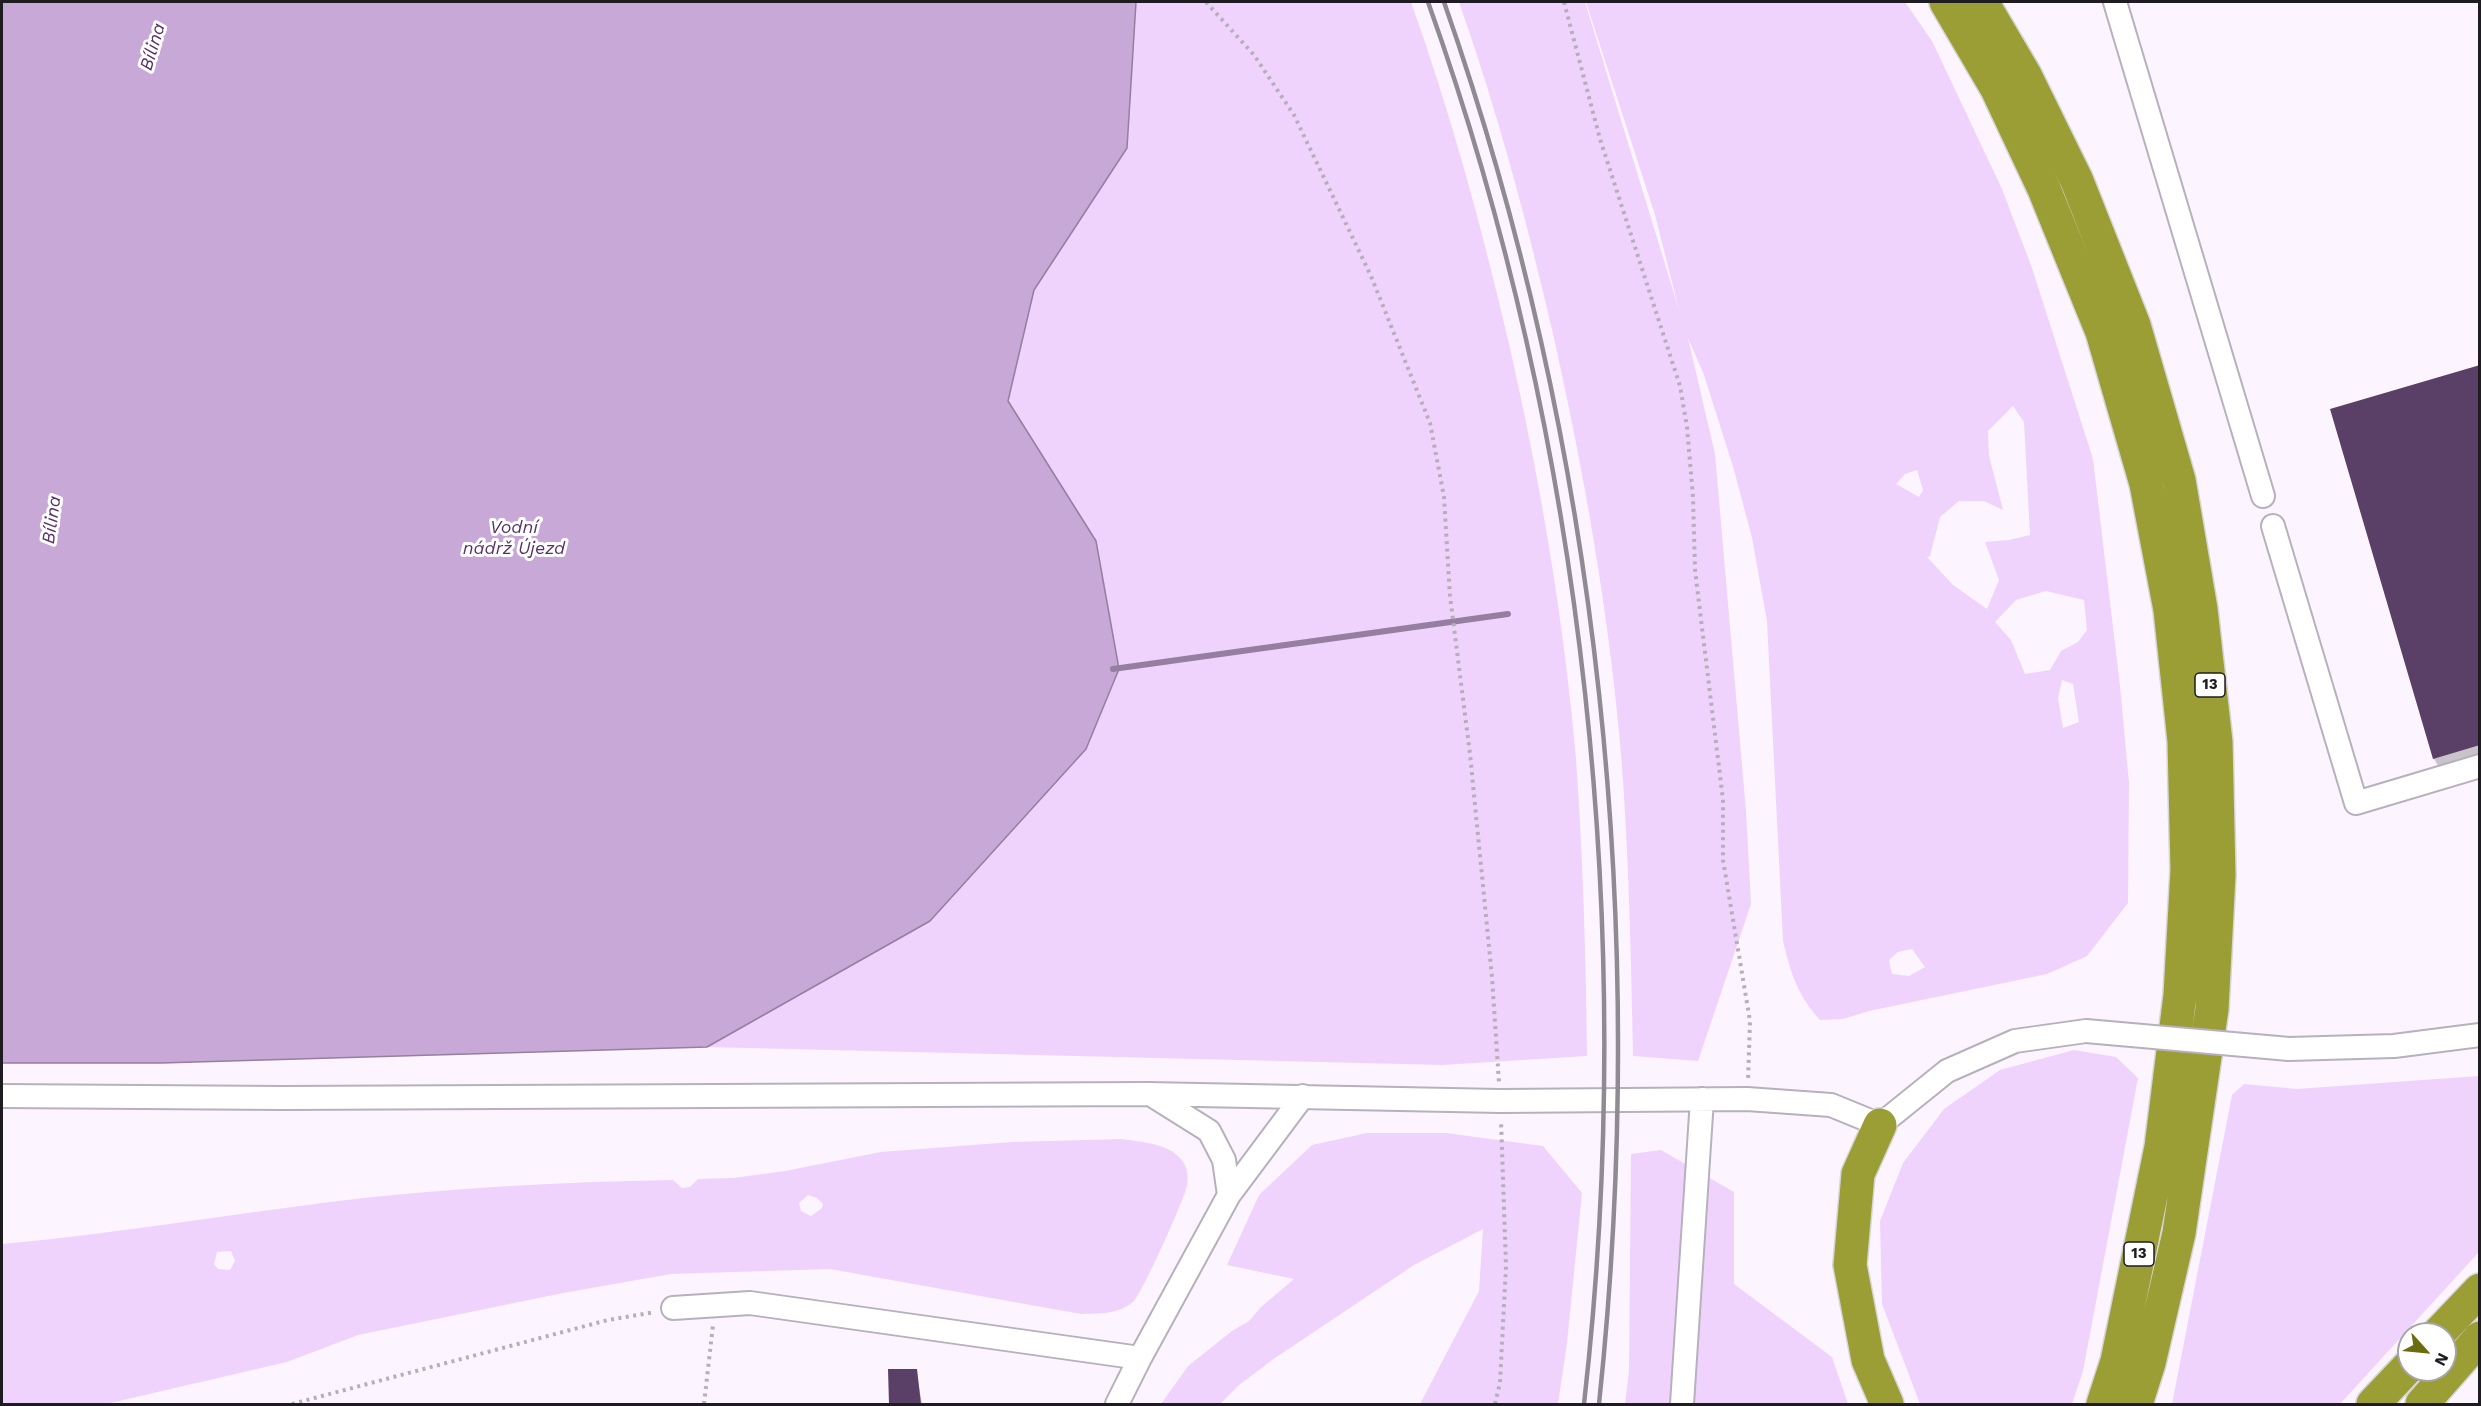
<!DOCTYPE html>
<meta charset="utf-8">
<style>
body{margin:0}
#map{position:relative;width:2481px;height:1406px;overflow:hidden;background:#fcf5ff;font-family:"Work Sans",sans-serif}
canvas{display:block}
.frame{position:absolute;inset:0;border:3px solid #1f1c21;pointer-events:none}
.north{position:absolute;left:2397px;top:1322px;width:60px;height:60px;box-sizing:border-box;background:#fff;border:2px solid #a5a4a6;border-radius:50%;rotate:117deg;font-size:16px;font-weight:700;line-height:24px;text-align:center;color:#1f1c21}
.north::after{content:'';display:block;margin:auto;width:21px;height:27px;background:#6a6c0d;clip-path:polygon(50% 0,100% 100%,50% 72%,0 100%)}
</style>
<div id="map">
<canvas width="2481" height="1406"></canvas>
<div class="frame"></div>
<div class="north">N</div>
</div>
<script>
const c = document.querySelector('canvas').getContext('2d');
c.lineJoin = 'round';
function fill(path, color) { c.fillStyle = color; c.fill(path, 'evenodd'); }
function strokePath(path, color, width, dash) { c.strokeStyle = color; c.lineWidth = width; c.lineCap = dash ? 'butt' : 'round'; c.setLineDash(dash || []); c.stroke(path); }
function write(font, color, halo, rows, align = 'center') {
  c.font = font + ' "Work Sans",sans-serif'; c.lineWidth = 6; c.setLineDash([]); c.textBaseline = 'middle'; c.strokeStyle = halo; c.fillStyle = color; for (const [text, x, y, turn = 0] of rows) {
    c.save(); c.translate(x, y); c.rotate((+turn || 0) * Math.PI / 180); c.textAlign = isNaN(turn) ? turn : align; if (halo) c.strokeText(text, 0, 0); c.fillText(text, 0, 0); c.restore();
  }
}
fill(new Path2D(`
 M1136 2H1411C1451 114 1482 228 1509 344 1540 480 1564 620 1576 759 1583 858 1586 957 1587 1056L1443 1065 707 1047 930 921 1086 749 1119 669 1096 541 1008 402 1034 290 1127 148Z
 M1459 2H1585L1679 310 1655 215 1586 2H1905L1932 41 2002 189 2032 268 2093 459 2120 686 2129 783 2128 903 2087 956 2047 974 1869 1011 1843 1019 1820 1020C1797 994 1791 974 1783 941L1767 621 1752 538 1734 470 1704 375 1688 338 1715 454 1746 811 1751 904 1698 1061 1633 1056C1631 956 1629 855 1621 754 1609 613 1584 472 1553 334 1527 221 1497 110 1459 2ZM2013 406 2024 422 2030 535 2009 540 1985 542 1999 580 1987 609 1953 585 1927 557 1930 556 1940 517 1959 501H1984L2003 510 1989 456 1988 431ZM1917 470 1923 490 1919 497 1896 484 1905 474ZM2046 591 2084 600 2087 630 2078 642 2061 651 2050 670 2025 674 2011 640 1995 622 2016 600ZM2062 680 2073 684 2079 722 2063 728 2058 698ZM1912 949 1925 967 1909 976 1892 974 1889 960 1898 952Z
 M2074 1050 2116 1057 2138 1078 2083 1371 2072 1404H1920L1882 1304 1880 1221 1903 1163 1944 1109 2000 1070Z
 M2479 1076V1252L2340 1404H2172L2232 1095 2244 1084 2297 1089Z
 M1367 1133H1446L1543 1146 1582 1193 1567 1343 1558 1404H1420L1479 1291 1483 1229 1414 1265 1275 1358 1239 1385 1220 1404H1161L1188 1366 1232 1331 1249 1321 1261 1307 1294 1279 1227 1265 1259 1195 1312 1145Z
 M1121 1139C1141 1142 1168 1143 1181 1159 1188 1166 1189 1180 1186 1189 1182 1204 1142 1294 1133 1302 1116 1315 1101 1313 1081 1314L830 1269 671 1274 563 1293 358 1335 287 1362 106 1404H2V1244C111 1234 220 1216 330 1202 443 1188 558 1182 673 1180L682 1188 690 1187 698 1179 733 1178 785 1171 881 1152 1012 1142ZM808 1195 817 1198 823 1204 822 1208 811 1216 801 1211 799 1203ZM217 1252 231 1251 235 1261 230 1270 218 1269 214 1264Z
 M1661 1150 1734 1192V1284L1832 1357 1848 1404H1625L1629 1371 1631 1154Z`), '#efd3fd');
const water = new Path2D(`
 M2 2H1136L1127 148 1034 290 1008 401 1096 541 1119 669 1086 749 930 921 707 1047 161 1063H2Z`);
fill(water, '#c7a8d6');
strokePath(water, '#957ea0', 1.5);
fill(new Path2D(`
 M2480 366V759L2441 770 2434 759Z
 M916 1370 922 1404H891L890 1371Z`), '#0003');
strokePath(new Path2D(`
 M1113 669 1508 614`), '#957ea0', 6);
fill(new Path2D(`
 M2480 365V745L2433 759 2330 409Z
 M888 1369H917L921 1404H889Z`), '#5a3f66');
const minor = new Path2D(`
 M2115 2 2263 496
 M2273 526 2356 803 2480 766
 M2289 1049 2394 1046 2480 1035
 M1150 1094 1209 1131 1224 1160 1229 1195 1303 1096
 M2 1096 282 1098 1148 1094 1500 1101 1747 1099 1831 1105 1880 1125 1947 1071 2015 1041 2086 1031
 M673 1308 750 1303 1140 1358
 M1117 1404 1140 1358 1229 1195
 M1682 1404 1702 1099`);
const highway = new Path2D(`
 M1946 2 1997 89 2044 189 2102 332 2146 484 2170 610 2184 741 2187 870 2180 995 2161 1147 2117 1361 2103 1404
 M1982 2 2025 75 2077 181 2134 325 2179 480 2201 609 2216 742 2219 875 2212 1009 2179 1233 2149 1363 2136 1404
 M1880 1125 1858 1174 1850 1265 1868 1360 1887 1404
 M2438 1334 2480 1290
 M2373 1404 2409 1366
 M2422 1404 2480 1338`);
strokePath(minor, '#b8b0bc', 26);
strokePath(highway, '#d7d6d7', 36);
strokePath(new Path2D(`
 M1206 2 1254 55 1294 115 1371 276 1430 423 1444 497 1450 596 1470 754 1492 977 1499 1083
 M1564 2 1600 139 1680 386 1687 427 1693 497 1695 570 1723 800V860L1750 1021 1748 1081
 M292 1404 608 1320 655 1312
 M704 1404 713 1325
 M1495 1404 1500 1383 1506 1266 1501 1120`), '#b5afb8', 4, [3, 4.5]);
strokePath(minor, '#fff', 22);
strokePath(highway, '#9b9e35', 33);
strokePath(new Path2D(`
 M1428 2C1586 444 1637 938 1584 1404
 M1444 2C1601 450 1649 933 1599 1404`), '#908b92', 4.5);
const minorBridge = new Path2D(`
 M2086 1031 2289 1049`);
strokePath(minorBridge, '#b8b0bc', 26, []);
strokePath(minorBridge, '#fff', 22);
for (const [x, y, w] of [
 [2210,685,30],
 [2139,1254,30]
]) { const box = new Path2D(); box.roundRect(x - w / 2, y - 12, w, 24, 4.5); c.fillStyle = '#fff'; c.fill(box); strokePath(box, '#1f1c21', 1.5); }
write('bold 15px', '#1f1c21', null, [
 ["13",2210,685],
 ["13",2139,1254]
]);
write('italic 18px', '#573069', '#fff', [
 ["Bílina",153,47,-73],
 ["Bílina",52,520,-82],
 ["Vodní",514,528],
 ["nádrž Újezd",514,549]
]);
</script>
